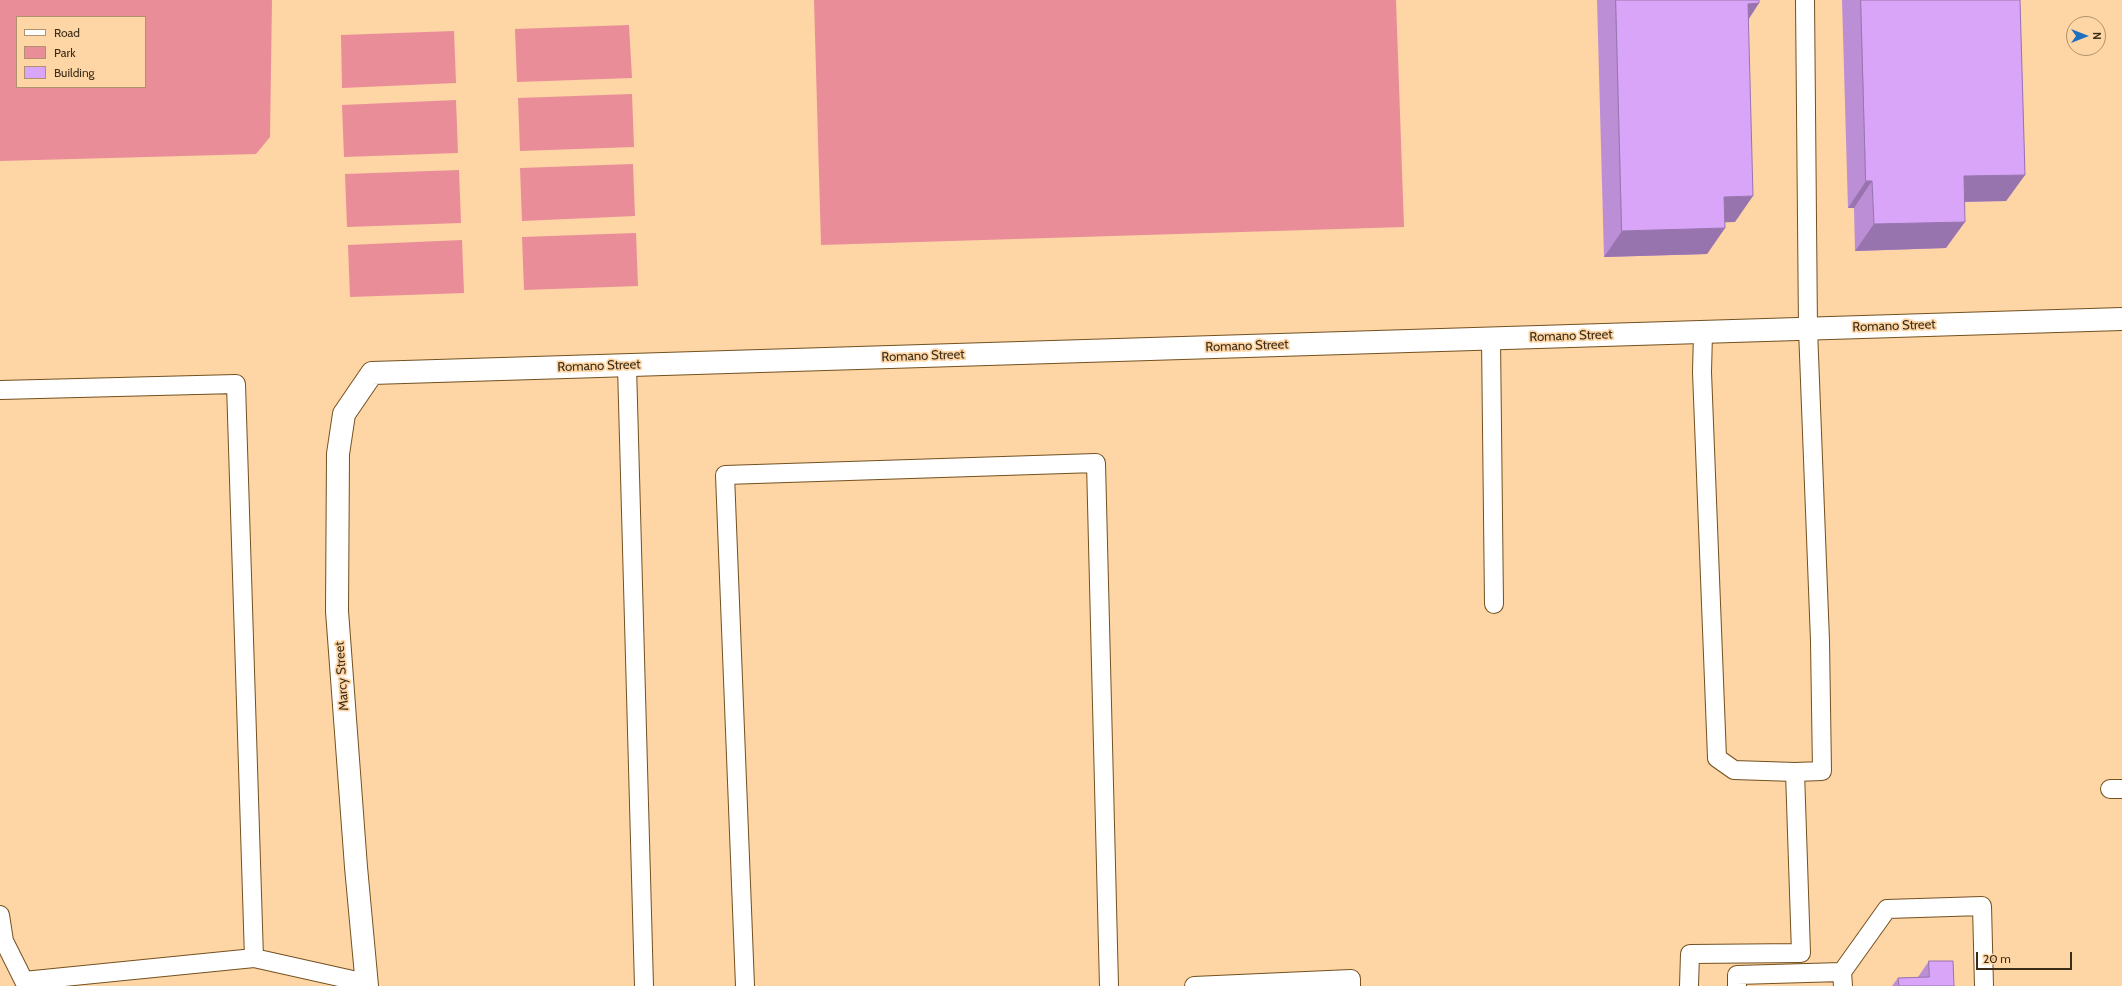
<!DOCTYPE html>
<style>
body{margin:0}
#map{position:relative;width:2122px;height:986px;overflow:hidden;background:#fed5a4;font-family:Cabin,sans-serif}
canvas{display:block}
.legend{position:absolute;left:16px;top:16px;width:130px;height:72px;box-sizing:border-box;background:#fed5a4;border:1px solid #b0926c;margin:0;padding:5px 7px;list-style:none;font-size:12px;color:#3c2d19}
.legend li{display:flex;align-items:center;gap:8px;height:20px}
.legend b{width:20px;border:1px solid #b0926c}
.north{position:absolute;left:2066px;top:16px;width:40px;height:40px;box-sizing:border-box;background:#fed5a4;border:1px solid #b0926c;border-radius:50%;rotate:90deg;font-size:11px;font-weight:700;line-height:16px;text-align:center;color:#3c2d19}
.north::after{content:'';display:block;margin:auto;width:14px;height:18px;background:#1e6fbe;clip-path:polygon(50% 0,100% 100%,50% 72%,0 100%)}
.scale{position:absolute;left:1976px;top:952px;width:96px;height:18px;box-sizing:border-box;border:2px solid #3c2d19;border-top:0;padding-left:5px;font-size:12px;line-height:14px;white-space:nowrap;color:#3c2d19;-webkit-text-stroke:3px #fed5a4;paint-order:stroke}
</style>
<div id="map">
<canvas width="2122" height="986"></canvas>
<ul class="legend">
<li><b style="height:5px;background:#fff"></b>Road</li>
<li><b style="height:11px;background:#e98d99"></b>Park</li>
<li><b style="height:11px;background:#d9a5f8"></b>Building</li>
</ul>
<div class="north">N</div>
<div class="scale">20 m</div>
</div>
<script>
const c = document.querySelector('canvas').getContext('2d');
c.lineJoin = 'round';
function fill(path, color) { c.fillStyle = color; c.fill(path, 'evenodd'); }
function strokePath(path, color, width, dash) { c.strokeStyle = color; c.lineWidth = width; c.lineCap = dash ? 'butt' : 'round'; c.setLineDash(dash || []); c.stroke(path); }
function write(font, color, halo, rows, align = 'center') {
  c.font = font + ' Cabin,sans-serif'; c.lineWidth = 3.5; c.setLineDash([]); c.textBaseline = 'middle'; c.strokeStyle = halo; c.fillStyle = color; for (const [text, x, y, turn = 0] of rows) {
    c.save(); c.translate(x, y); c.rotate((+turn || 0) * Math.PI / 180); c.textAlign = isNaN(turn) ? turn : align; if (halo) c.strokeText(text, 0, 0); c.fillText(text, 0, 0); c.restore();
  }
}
fill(new Path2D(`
 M0 0H272L270 137 256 154 0 161ZM17 17H145V87H17Z
 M814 0H1396L1404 227 821 245Z
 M629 25 632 78 517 82 515 29Z
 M454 31 456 83 342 88 341 35Z
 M632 94 634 147 520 151 518 98Z
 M456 100 458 153 344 157 342 105Z
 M633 164 635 216 522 221 520 168Z
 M459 170 461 223 347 227 345 174Z
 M636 233 638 286 524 290 522 237Z
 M462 240 464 293 350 297 348 245Z`), '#e98d99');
const lane = new Path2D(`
 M1703 333 1702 372 1717 758 1734 770 1795 772
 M1491 339 1494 604
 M627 366 644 986
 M0 390 236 384 254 958 24 981 4 941 0 915
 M2110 789H2122
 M254 958 366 983
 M745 986 725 475 1096 463 1109 986
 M1194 986 1351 979V986
 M1689 986 1690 954 1801 953 1795 772 1822 771 1820 641 1808 329 1805 0
 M1737 986V975L1842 972
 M1843 986 1842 972 1887 909 1982 906 1984 986`);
const street = new Path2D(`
 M367 986 356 867 337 611 338 454 344 414 372 373 2122 319`);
strokePath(lane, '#735121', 20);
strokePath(street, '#735121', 24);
strokePath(lane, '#fff', 18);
strokePath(street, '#fff', 22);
fill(new Path2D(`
 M1597 0H1759V3L1749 19 1735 222H1725V228L1707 254 1604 257Z
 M1842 0H2020L2025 175 2006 201 1964 202 1946 248 1855 251 1854 208H1848Z
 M1929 961 1954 986H1892L1898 978 1918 977Z`), '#bb8ed5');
fill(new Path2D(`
 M1759 3 1741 30 1748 4Z
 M2025 175 2006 201 1945 202 1964 176Z
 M1866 181H1872L1854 208H1848Z
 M1753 196 1735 222 1705 223 1724 197Z
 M1965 222 1946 248 1855 251 1874 224Z
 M1725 228 1707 254 1604 257 1622 231Z`), '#9874ae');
const building = new Path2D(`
 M1616 0H1759V3L1748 4 1753 196 1724 197 1725 228 1622 231Z
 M1861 0H2020L2025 175 1964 176 1965 222 1874 224 1872 181H1866Z
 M1929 961H1953L1954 986H1899L1898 978 1929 977Z`);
fill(building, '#d9a5f8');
strokePath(building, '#9874ae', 1);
write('13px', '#3c2d19', '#fed5a4', [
 ["Romano Street",1894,326,-2],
 ["Romano Street",1571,336,-2],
 ["Romano Street",1247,346,-2],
 ["Romano Street",923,356,-2],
 ["Romano Street",599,366,-2],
 ["Marcy Street",342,676,-94]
]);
</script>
